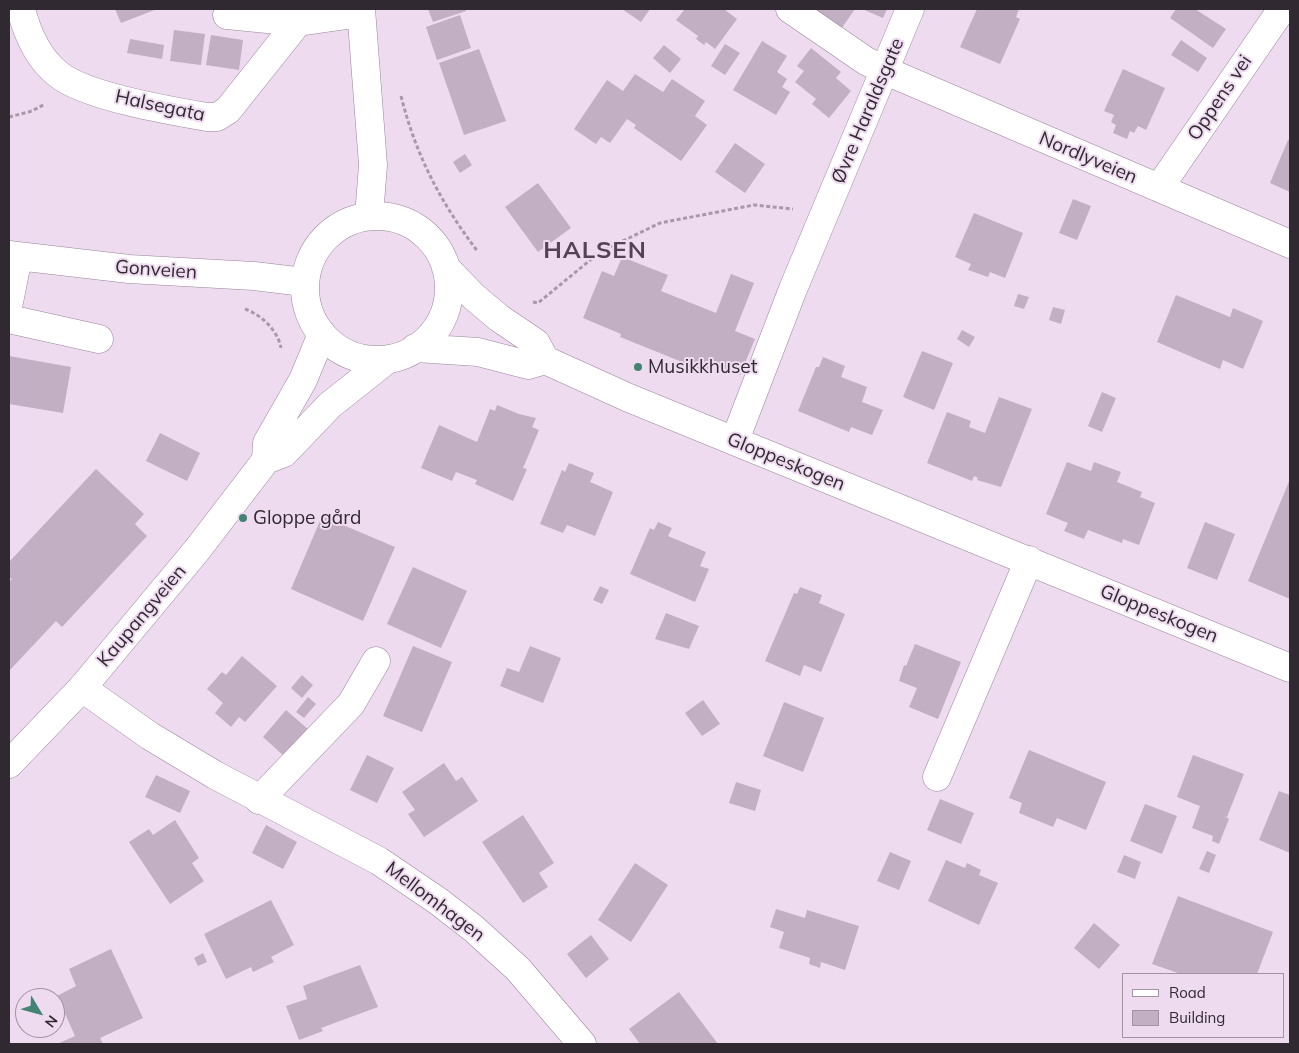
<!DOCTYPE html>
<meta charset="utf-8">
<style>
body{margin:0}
#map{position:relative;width:1299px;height:1053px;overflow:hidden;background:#efdbf0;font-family:Mulish,sans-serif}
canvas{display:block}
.frame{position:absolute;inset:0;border:10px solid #302931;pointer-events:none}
.legend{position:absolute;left:1122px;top:973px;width:162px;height:65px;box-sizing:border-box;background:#efdbf0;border:1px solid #a394a4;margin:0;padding:6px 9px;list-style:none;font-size:15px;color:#302931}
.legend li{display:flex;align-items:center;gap:10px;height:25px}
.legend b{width:25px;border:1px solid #a394a4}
.north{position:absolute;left:15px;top:988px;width:50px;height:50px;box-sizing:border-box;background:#efdbf0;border:1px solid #a394a4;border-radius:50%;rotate:127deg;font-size:14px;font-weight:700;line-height:20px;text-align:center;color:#302931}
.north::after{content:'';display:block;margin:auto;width:18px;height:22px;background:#438372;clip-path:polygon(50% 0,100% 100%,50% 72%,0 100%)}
</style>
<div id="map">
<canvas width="1299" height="1053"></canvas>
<div class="frame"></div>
<ul class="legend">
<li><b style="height:6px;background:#fff"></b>Road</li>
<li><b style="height:14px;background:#c2afc3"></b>Building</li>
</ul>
<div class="north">N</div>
</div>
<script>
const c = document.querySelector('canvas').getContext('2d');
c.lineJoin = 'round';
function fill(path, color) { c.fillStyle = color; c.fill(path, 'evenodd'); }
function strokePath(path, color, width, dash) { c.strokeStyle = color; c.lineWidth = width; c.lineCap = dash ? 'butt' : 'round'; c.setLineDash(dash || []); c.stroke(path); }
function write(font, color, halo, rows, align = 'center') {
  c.font = font + ' Mulish,sans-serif'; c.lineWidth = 4; c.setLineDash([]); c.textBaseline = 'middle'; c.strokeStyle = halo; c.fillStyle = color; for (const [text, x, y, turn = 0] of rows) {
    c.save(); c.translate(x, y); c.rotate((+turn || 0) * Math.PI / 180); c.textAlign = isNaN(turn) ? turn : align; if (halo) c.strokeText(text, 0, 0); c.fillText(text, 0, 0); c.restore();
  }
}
fill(new Path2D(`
 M115 9H157L121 23Z
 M428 9H465L466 11 433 22Z
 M622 9H650L641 22Z
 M685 9H724L737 19 715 49 706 42 704 45 696 39 698 36 676 20Z
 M805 9H855L839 32Z
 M862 9H887L883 18Z
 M977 9H1019L1016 17 1020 19 1000 64 960 47Z
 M1176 9H1195L1226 29 1213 48 1170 18Z
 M460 15 471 48 437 60 426 27Z
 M174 30 205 34 201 65 170 61Z
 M211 35 243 40 239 70 206 65Z
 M130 39 164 45 162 59 127 53Z
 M1181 40 1207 58 1198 72 1171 55Z
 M762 41 787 56 777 72 787 79 782 87 790 92 776 115 733 90Z
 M725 44 740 53 725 75 711 66Z
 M664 45 681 59 670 73 653 58Z
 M811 48 841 72 836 78 851 91 829 118 812 104 816 99 795 82 804 71 797 66Z
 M479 49 506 121 464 135 439 63Z
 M1123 69 1165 88 1146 130 1138 126 1134 133 1130 131 1127 139 1113 133 1116 125 1111 122 1114 115 1104 111Z
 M635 74 663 92 672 79 705 101 695 116 707 125 681 161 634 128 636 125 627 119 610 143 601 137 596 144 574 129 607 80 623 91Z
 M1288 140 1290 141V192L1270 183Z
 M735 143 765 164 745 193 715 172Z
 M465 154 472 165 460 173 453 162Z
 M538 183 571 228 538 252 505 207Z
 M1073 199 1091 206 1077 240 1059 233Z
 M974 213 1023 233 1005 278 990 272 988 277 968 270 971 264 955 257Z
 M622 257 668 275 661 291 716 313 731 274 754 283 735 331 755 339 740 375 711 363 707 372 620 337 621 334 583 318 602 271 614 276Z
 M1018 294 1029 297 1024 309 1014 306Z
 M1176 295 1230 317 1233 308 1263 321 1243 369 1223 360 1220 369 1157 342Z
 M1053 307 1065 310 1061 324 1049 320Z
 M962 330 975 337 969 347 957 339Z
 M922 351 953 363 934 410 903 397Z
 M9 356 71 367 63 413 9 404Z
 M823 357 845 366 841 377 867 387 862 402 883 410 872 435 851 427 849 432 798 411 816 367H819Z
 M1102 392 1116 398 1102 432 1088 426Z
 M999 397 1032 409 1001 487 977 480 978 478 974 476 972 481 927 463 947 412 971 421 969 427 985 433Z
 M497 405 519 414 536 418 532 427 539 430 523 468 527 469 513 501 475 484 477 480 456 472 452 481 421 468 439 425 477 442 490 409 495 411Z
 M160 433 200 453 187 481 146 461Z
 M1067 462 1091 471 1094 462 1121 472 1117 482 1142 492 1140 497 1155 503 1139 545 1123 539 1122 543 1088 530 1084 539 1064 531 1068 523 1046 514Z
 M569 463 594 473 590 482 613 492 595 536 567 525 563 533 540 524 562 470 565 472Z
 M96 469 144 514 135 524 147 536 62 627 56 621 9 671V582L12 579 9 577V562Z
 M1290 479V599L1248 581Z
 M322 516 395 547 363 621 291 589Z
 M658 522 672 528 668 536 706 552 700 566 709 569 695 602 630 574 650 528 654 530Z
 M1205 522 1235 534 1217 580 1187 568Z
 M413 567 467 591 441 648 387 624Z
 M600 586 609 590 602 604 593 600Z
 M800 587 822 595 819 603 845 614 821 672 804 665 800 676 765 661 794 593 797 594Z
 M666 613 699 626 689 649 655 639Z
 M915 644 961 662 938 719 909 707 917 688 899 681 904 665 906 666Z
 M413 646 452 662 422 732 383 716Z
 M530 646 561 658 543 703 500 686 507 668 519 672Z
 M242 656 277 686 245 722 239 717 231 727 215 713 223 703 207 689 222 672 226 675Z
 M302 675 313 685 302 698 291 688Z
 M308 697 316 704 304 718 296 712Z
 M703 700 720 724 702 736 685 713Z
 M784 702 824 718 803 772 763 756Z
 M286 710 309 730 285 757 263 737Z
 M1029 750 1106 782 1086 830 1057 818 1053 827 1019 813 1022 803 1009 798Z
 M367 755 394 768 377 803 350 790Z
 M1193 755 1244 774 1227 817 1224 816 1229 819 1219 844 1212 841 1213 836 1192 828 1200 806 1177 797Z
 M444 763 456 781 462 777 478 801 424 837 408 814 415 810 402 792Z
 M156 775 190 791 180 813 145 797Z
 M736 782 761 790 755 811 729 803Z
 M1279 791 1290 795V853L1259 840Z
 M940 799 974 813 961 844 927 830Z
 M1145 804 1177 816 1162 854 1130 841Z
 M523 815 554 863 539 873 548 887 523 903 482 842Z
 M175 820 199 858 192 863 204 881 170 904 129 842 149 829 153 835Z
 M266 825 297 842 283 869 252 853Z
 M1207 851 1216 855 1209 873 1199 869Z
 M890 852 911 861 899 890 877 881Z
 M1124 855 1141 862 1135 879 1117 872Z
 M946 860 965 868 967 863 981 870 979 875 998 883 979 925 928 901Z
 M635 863 668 885 631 942 598 920Z
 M1178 896 1273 932 1257 974H1181L1152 964Z
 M271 900 294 945 271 957 274 962 253 972 251 967 226 979 204 934Z
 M776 909 805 918 807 910 859 926 845 970 821 962 820 968 809 964 810 958 779 948 784 932 770 927Z
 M1094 923 1120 945 1099 969 1074 948Z
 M591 935 609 959 586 978 567 954Z
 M111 949 143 1018 100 1038 103 1044H57L75 1036 57 996 76 986 69 969Z
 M203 953 207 962 198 966 194 958Z
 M360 965 378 1007 321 1028 323 1031 299 1040 286 1006 307 999 303 986Z
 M679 992 718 1044H640L629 1029Z`), '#c2afc3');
const minor = new Path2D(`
 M21 9C27 33 38 58 58 74 84 96 171 111 207 117H217L228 110 298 22
 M361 9 373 165 369 216
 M790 9 866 61 886 71 1290 244
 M227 15 298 22 361 13
 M1159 188 1282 9
 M9 255 129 269 254 276 304 282
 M9 302 18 257
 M9 319 99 339
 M735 440 793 289 910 9
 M82 688 150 736 215 775 379 861 438 901 474 929 518 969 582 1044
 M937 777 1029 560
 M259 800 351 704 376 661`);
const major = new Path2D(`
 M305 288a72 72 0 1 1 144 0a72 72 0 1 1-144 0Z
 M446 268 473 296 499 318 536 343 545 360 629 398 1290 668
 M415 348 478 352 528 365 545 360
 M266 460 267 443 303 380 322 334
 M9 764 82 688 197 550 266 460 284 453 330 405 388 359`);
strokePath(minor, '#978598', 29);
strokePath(major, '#978598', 29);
strokePath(new Path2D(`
 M401 96C416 156 441 203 478 252
 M9 117 32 111 45 104
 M533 302 538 303 600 252 660 223 754 205 793 209
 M245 309C262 315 278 331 281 348`), '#a899a9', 3, [4, 2.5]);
strokePath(minor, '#fff', 28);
strokePath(major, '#fff', 28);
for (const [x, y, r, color] of [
 [638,367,5,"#438372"],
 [243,518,5,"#438372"]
]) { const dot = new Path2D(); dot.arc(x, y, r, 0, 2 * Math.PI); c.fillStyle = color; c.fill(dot); strokePath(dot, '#efdbf0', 2); }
write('19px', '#302931', '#efdbf0', [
 ["Oppens vei",1220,98,-56],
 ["Halsegata",160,106,12],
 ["Øvre Haraldsgate",868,111,-67],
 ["Nordlyveien",1088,158,23],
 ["Gonveien",156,270,4],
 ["Gloppeskogen",786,462,22],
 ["Gloppeskogen",1159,614,22],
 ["Kaupangveien",142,616,-50],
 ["Mellomhagen",435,902,37]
]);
write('19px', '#302931', '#efdbf0', [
 ["Musikkhuset",648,367],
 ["Gloppe gård",253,518]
], 'left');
c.letterSpacing = '1px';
write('bold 24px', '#534354', '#efdbf0', [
 ["HALSEN",595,251]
]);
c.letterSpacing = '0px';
</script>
